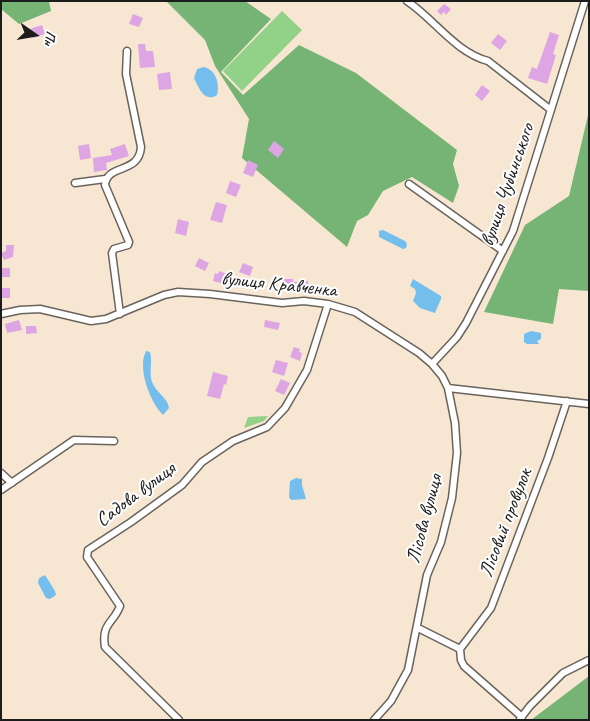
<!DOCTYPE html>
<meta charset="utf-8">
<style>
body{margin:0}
#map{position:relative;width:590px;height:721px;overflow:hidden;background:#f7e7d2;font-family:Caveat,sans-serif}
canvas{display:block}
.frame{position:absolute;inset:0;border:2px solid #1c1c1c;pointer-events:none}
.north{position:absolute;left:10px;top:10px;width:50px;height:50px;-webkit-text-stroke:4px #fff;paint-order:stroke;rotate:103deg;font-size:14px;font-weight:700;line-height:20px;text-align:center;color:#1c1c1c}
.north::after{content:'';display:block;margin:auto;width:18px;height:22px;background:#1c1c1c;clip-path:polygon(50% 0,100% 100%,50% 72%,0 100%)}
</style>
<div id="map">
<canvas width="590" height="721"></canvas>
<div class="frame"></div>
<div class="north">Пн</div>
</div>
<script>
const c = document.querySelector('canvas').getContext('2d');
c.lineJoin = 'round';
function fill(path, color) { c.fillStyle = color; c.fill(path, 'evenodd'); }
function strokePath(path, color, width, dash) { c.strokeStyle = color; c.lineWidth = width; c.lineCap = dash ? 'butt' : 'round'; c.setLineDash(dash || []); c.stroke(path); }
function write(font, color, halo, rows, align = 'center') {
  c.font = font + ' Caveat,sans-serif'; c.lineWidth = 4; c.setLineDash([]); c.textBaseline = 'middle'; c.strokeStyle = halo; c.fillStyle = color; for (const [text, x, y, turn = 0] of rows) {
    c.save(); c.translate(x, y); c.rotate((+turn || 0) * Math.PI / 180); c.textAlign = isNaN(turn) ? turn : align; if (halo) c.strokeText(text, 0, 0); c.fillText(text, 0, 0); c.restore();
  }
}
fill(new Path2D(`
 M282 11 302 30 242 91 223 71Z
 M268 416 264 421 244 428 248 417Z`), '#92d288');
fill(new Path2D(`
 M1 1H49L51 11 19 24 1 9Z
 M166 1H245L271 19 221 72 243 95 299 45 356 73 457 150 453 164 459 186 453 203 412 177 383 191 368 215 357 221 347 247 242 158 249 119 215 66 205 40Z
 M589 111V291L559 289 553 324 484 312 525 225 569 196Z
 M589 676V720H531Z`), '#75b474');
fill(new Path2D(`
 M204 67C216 70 220 84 217 95 204 103 199 88 194 78L197 69Z
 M383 230 405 241 407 244 406 248 403 249 379 237V231Z
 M413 279 441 296V299L435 313 420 308 413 301 416 293 415 289 410 286Z
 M531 331 541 333V339L537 341 539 344H527L524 342V334Z
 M146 351 150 352C153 362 148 375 153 384 157 393 168 398 169 408L163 415C150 402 137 368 146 351Z
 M296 478 302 479V485L306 499 291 500 289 497 290 481Z
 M45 575 55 591 56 595 50 599 46 598 38 583 39 578Z`), '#73beed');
fill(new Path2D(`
 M444 4 451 9 446 15 444 12 441 15 437 11Z
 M133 14 143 18 139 27 129 24Z
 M42 25 45 34 33 38 30 29Z
 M550 32 559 35 553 54 556 55 547 84 528 78 532 67 537 69Z
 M498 34 507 41 500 50 491 43Z
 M138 44H145L146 51H153L155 67 140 68Z
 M170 72 172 89 159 90 157 74Z
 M482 85 490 91 482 101 475 95Z
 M274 141 284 149 278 158 268 150Z
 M89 144 91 158 80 160 78 146Z
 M125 144 129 156 106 163 107 170 94 172 93 158 112 155 110 149Z
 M248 160 258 165 253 177 243 173Z
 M230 181 241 185 236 197 226 193Z
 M216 202 227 205 222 223 210 220Z
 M178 219 189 222 186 236 175 233Z
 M6 245H14L13 257 4 260 1 253 6 251Z
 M199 258 209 263 205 271 195 266Z
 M243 263 253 267 250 276 239 272Z
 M1 268H10V277H1Z
 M219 271 227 274 224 284 213 281 215 273 218 274Z
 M282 279H293V282L308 281 309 291 298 292V289L286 288V286H282Z
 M1 288H10V298H1Z
 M19 320 22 330 7 333 5 324Z
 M265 320 280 323 278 330 264 327Z
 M26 326H36L37 333 26 334Z
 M294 347 300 349 299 352 302 353 300 361 290 357Z
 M276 360 288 363 284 376 272 372Z
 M213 372 228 376 226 385 224 384 220 399 207 396Z
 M281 379 290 383 284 395 275 391Z`), '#dda5e3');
const minor = new Path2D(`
 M407 1C434 19 455 52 488 61L551 110
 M75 183 105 179
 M409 184 503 251
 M1 314 20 310 40 309 91 321 106 319 164 295 178 292 210 294 282 303 304 301 328 304 355 312 419 353 432 364 442 376 448 388 589 404
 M120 314 112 253 114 249 128 245 129 242 105 185C107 163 139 175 141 147L126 74 127 51
 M432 364 457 337 466 323 513 231 585 1
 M1 473 12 483
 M1 490 74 440 114 441
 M418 628 460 649
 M460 649 491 608 548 458 567 401
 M460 649 461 660 464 666 522 717
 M520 719 530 706 563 673 589 660
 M179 720 105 647C101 623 114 623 120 606L87 557 88 550 131 522 182 485 202 462 233 441 267 427 285 408 307 370 328 304
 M374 720 391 701 408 670 427 575 441 542 452 498 457 453 455 423 448 388`);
strokePath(minor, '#69635c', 9);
strokePath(minor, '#fff', 6);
write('20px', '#1c1c1c', '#fff', [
 ["вулиця Чубинського",508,185,-71],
 ["вулиця Кравченка",279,285,6],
 ["Садова вулиця",136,495,-37],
 ["Лісова вулиця",425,519,-75],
 ["Лісовий провулок",506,523,-69]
]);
</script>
